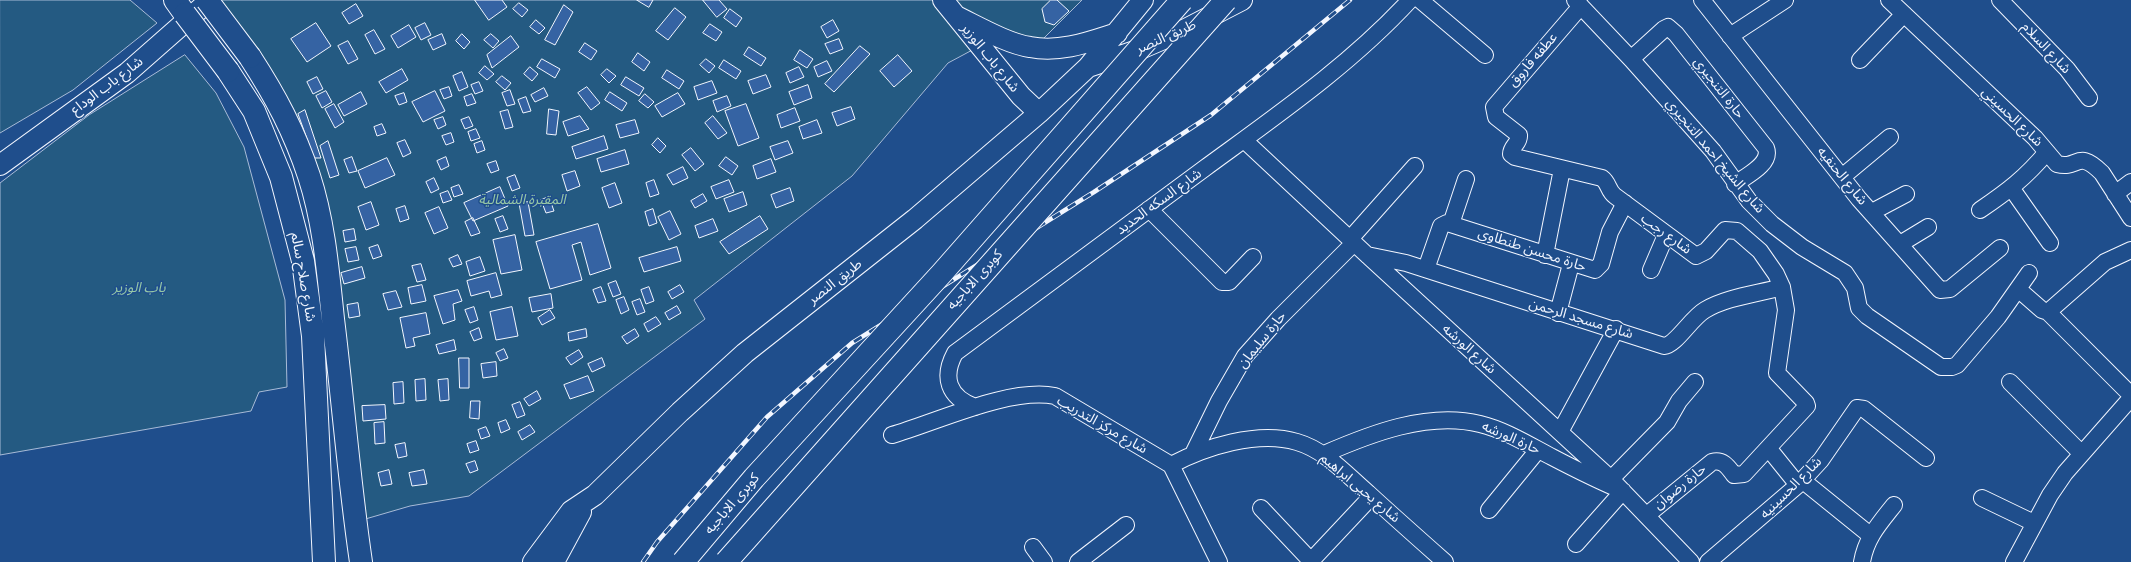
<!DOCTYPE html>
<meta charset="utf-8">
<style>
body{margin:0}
canvas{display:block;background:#1f4e8c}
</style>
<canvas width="2131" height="562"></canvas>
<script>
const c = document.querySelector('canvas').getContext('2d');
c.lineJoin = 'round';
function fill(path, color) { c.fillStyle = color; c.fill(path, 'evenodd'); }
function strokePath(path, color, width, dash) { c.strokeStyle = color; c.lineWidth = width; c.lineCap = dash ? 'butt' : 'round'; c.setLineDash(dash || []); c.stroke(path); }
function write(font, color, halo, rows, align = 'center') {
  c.font = font + ' Merriweather,"Noto Sans Arabic",serif'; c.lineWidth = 3; c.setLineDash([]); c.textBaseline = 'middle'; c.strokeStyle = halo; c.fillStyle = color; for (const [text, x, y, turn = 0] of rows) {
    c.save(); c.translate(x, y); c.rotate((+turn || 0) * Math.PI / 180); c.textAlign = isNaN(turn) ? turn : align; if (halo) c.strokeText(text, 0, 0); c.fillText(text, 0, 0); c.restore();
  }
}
const green = new Path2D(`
 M0 0H130L157 23 73 90 0 133Z
 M217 0H1082L1040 42 1006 32 948 63 852 176 694 300 705 319 469 496 410 506 362 520 307 172Z
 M185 55 216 93 244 147 285 300 287 387 259 392 251 411 0 455V183L89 115Z`);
fill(green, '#245a82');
strokePath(green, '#a8bbd7', 1);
const building = new Path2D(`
 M475 0H502L507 7 489 20Z
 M637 0H653L649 7Z
 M703 0H719L727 9 717 17Z
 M1051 0H1057L1069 11 1054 25 1045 22 1042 9Z
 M519 3 528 10 522 17 513 9Z
 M356 4 363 16 349 24 342 13Z
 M564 5 573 12 555 45 545 40Z
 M675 8 686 17 668 40 656 31Z
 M730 9 742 18 736 27 724 18Z
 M536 20 545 28 539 34 530 27Z
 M833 20 839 31 827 38 821 27Z
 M316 23 331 46 307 62 291 39Z
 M425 23 431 35 421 40 415 28Z
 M710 24 722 32 716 41 703 33Z
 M409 25 416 37 398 48 391 36Z
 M374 30 385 49 375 54 365 35Z
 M442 34 446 44 433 50 428 40Z
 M462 34 470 42 464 49 456 41Z
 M491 34 499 41 493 48 484 40Z
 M511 36 519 47 492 68 487 55Z
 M839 39 843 49 830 54 825 44Z
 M348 41 358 59 348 64 338 46Z
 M585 43 597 51 591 60 579 52Z
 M860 46 870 54 834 92 825 84Z
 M749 47 766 58 761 66 744 55Z
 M800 50 813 59 807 68 794 60Z
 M638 53 650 62 644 71 632 62Z
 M898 55 912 71 894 87 880 71Z
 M542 59 560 69 555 78 537 67Z
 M706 59 715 66 709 73 700 65Z
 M724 60 741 71 736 79 719 68Z
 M827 61 832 71 818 77 814 67Z
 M485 66 494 74 487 80 479 73Z
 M530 67 538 74 532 81 524 74Z
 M799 67 804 77 790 83 786 73Z
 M402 69 408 80 386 93 379 82Z
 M607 69 616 76 609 83 601 75Z
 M667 70 684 81 679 89 662 78Z
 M462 72 468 87 459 91 453 76Z
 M766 75 771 87 753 94 748 81Z
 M502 76 511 83 505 90 496 82Z
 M317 77 323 89 313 94 307 82Z
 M626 77 644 88 639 96 621 85Z
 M712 81 717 93 698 100 694 87Z
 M479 82 483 91 475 94 471 85Z
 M808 85 812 98 794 105 789 92Z
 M449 87 452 96 444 99 440 90Z
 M587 87 600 103 591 110 578 93Z
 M544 88 548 96 535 102 531 95Z
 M510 90 515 104 507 106 502 93Z
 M326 91 332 102 322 108 316 96Z
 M435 91 445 111 423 122 412 102Z
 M361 92 367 104 344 116 338 105Z
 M610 92 627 103 622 111 605 100Z
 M404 93 407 102 399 105 395 96Z
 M678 93 685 104 662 117 655 106Z
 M472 94 476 103 467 106 464 97Z
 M645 94 654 102 648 108 639 101Z
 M727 96 731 106 717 112 713 101Z
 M526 97 531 111 523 113 518 100Z
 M334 104 344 122 335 128 325 109Z
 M746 104 759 138 738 146 725 111Z
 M851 107 855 119 837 126 832 113Z
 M795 108 800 121 781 128 777 115Z
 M549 109 559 111 556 135 547 134Z
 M305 110 321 158H314L298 114Z
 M508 110 513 127 505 129 500 112Z
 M580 116 589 129 568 136 563 122Z
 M713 116 727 133 718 139 705 123Z
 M443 117 446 125 438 129 434 120Z
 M469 117 473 126 465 129 461 120Z
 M635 120 639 133 620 138 616 125Z
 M817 120 822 133 803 139 799 127Z
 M382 124 386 133 377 136 374 127Z
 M476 129 480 138 471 141 468 132Z
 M451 133 454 142 446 145 442 136Z
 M604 136 608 149 576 159 572 147Z
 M658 138 666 146 660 153 652 145Z
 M405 140 411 153 403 157 397 143Z
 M328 141 339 175 330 178 320 146Z
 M482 141 485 150 477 153 474 144Z
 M788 141 793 153 775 160 770 147Z
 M691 148 704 164 695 171 682 155Z
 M625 150 629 164 601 172 597 159Z
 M352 157 357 171 349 173 344 160Z
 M446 157 449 166 441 170 437 161Z
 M726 157 738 166 732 175 719 166Z
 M387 158 395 175 365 188 358 171Z
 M771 159 776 172 757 179 753 166Z
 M496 161 499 170 491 173 487 164Z
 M683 167 688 178 673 185 667 175Z
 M575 171 580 186 567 191 562 175Z
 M515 175 520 188 512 191 507 178Z
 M434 178 439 189 431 193 426 182Z
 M654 180 659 194 650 197 646 183Z
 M729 180 734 192 716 199 711 187Z
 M615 183 622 203 609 208 602 188Z
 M459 185 463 194 454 197 451 188Z
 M500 187 508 206 473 221 464 203Z
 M790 188 794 201 776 208 771 195Z
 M448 191 452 200 443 203 440 194Z
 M743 192 747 205 729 212 724 199Z
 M703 194 707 201 695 208 691 201Z
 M549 197 554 211 546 213 541 200Z
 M371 202 379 225 366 230 358 207Z
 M528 202 534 235 525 236 519 203Z
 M405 206 409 219 400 222 396 209Z
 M439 207 448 228 434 234 425 213Z
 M653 209 657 223 649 226 645 212Z
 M670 211 681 234 669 240 658 217Z
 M503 216 508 229 500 232 495 219Z
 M760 216 768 229 729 254 720 242Z
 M473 218 480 233 471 236 465 222Z
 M713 219 718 231 699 238 695 226Z
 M598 224 611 268 590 275 581 242 572 245 582 280 550 289 536 242Z
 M354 229 356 240 345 242 343 231Z
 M515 235 522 270 501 274 493 240Z
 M378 245 382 256 373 259 369 248Z
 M356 247 359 260 348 262 345 249Z
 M677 247 681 261 644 272 639 258Z
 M458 255 462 264 453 267 449 259Z
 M480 257 485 271 470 276 466 262Z
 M421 264 426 280 417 282 412 266Z
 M362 267 365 278 344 284 341 273Z
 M496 273 502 295 491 298 489 291 471 296 467 281Z
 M616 281 621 294 613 297 608 284Z
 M422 285 426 301 411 304 408 288Z
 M680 285 684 292 672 299 668 292Z
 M601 287 606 301 598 303 593 290Z
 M649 287 654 301 646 304 641 290Z
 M458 290 462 301 453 304 455 320 443 324 434 296Z
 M396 291 402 307 388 310 383 294Z
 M551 294 553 308 532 312 529 298Z
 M624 297 629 310 621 314 616 300Z
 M640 299 645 312 637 315 632 302Z
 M358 303 360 316 349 318 347 305Z
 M677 306 681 313 669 320 665 313Z
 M474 307 478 320 470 323 465 310Z
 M512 307 518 336 496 340 490 312Z
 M550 310 555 318 542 325 538 318Z
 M426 313 430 334 413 338 415 346 406 348 400 318Z
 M656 317 661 324 648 332 644 324Z
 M479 328 482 338 474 341 470 332Z
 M586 329 587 337 569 341 568 333Z
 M635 329 639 336 627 344 622 337Z
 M454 340 456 350 439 354 436 345Z
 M504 349 508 358 500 361 496 353Z
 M579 350 583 357 571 365 566 358Z
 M459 358H469V388H460Z
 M602 358 605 366 592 372 588 364Z
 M496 362 497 376 483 378 481 364Z
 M588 376 594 391 570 399 564 385Z
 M425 379 426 400 416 401 415 380Z
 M448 379 449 400 440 401 438 380Z
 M403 382 404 403 394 404 393 383Z
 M537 391 541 399 529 406 524 399Z
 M471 401H480L479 419 470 418Z
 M520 402 525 415 517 418 512 405Z
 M385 405 386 419 363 421 362 406Z
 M506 420 510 429 501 433 498 423Z
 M384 422 385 443 375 444 374 423Z
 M530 425 535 432 522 440 518 432Z
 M486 427 490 436 481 439 478 430Z
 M476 441 479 450 470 453 467 444Z
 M405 443 407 456 398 458 395 445Z
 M475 461 478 470 470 473 466 464Z
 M389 470 392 484 381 486 378 473Z
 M424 470 427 484 412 486 409 473Z`);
fill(building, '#3563a3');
strokePath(building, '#f2f6ff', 1);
const minor = new Path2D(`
 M1420 0 1485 55
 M1575 0 1631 59 1713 151 1749 201 1772 224 1802 247 1845 273 1855 288 1859 308 1867 316 1941 367H1952L1957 365 1998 317 2029 273
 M1702 0 1859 199 1940 290 1950 289 2000 248
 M1889 0 2035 138 2057 164C2079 170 2077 148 2102 173L2131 218
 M2000 0 2067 69 2089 98
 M1581 6 1494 107 1496 117 1519 135C1520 143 1511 146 1511 154L1515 157 1602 178C1609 183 1608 191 1615 196L1696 256 1706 251 1725 230 1737 231 1760 251 1776 274 1782 287 1786 310 1777 373 1806 403 1807 406 1744 474 1734 475C1728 467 1723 459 1712 462L1647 515
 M1730 36 1785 0
 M1631 59 1664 29 1668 27 1676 34 1766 148C1772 164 1746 176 1735 184
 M1860 60 1904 14
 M1244 140 1367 255 1611 479 1691 562
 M1842 177 1890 137
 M2012 189 2050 243
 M2115 194 2131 182
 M1149 209 1222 282H1229L1253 257
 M1980 210C2008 191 2025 178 2047 152
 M1872 212 1906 194
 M1451 224 1466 179
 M1350 239 1415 166
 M1900 244 1928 227
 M1367 255 1406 263 1664 346C1676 345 1691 318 1705 310 1727 297 1757 294 1782 287
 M1545 255 1562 169
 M1426 269 1441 226 1447 223 1595 270 1601 264 1610 232 1625 203
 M1651 270 1666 235
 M2018 289 2042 310 2048 312 2131 395
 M2048 312 2105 262 2131 250
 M1558 313 1571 264
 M2010 382 2081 453
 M975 407C948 397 942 377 955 353 1038 291 1122 230 1205 168 1276 116 1350 65 1410 0
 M1560 432 1616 329
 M892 435C937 422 1010 387 1055 396L1171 465
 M1769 449 1798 485
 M1193 454 1219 401 1245 356 1278 319 1354 243
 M1324 454C1370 434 1428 411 1480 424 1505 430 1529 445 1552 457 1575 469 1599 481 1623 491L1576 544
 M1171 465C1205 447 1258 430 1297 442 1325 450 1346 474 1368 493 1393 516 1419 539 1445 562
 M1171 465 1219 562
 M1611 479 1667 422 1679 401 1695 382
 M1802 480 1870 535
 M1982 498 2034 523
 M1261 508 1311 561
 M1489 510 1538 450
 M1033 547 1044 562
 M1078 562 1126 525
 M1310 562 1371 497
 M1708 562 1798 485 1821 460 1857 408 1864 409 1926 458
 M1862 562C1866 538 1879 524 1894 505
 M2014 562 2050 495 2065 473 2131 398`);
const tertiary = new Path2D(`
 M943 0 1021 96 1039 113
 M956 16C977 26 1008 44 1030 47 1060 53 1089 42 1117 33
 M1088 67 1138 50 1182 31 1242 0
 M0 165 127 73 210 0
 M533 562 571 511 595 495 680 412 745 353 915 219 1039 113 1088 67 1143 0
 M554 562 581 512`);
const trunk = new Path2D(`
 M175 0 185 14
 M250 57C276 97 294 131 309 176 324 222 328 271 333 319 343 400 349 481 361 562
 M228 71 254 111 281 177 303 261 313 336 324 562`);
strokePath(minor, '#f2f6ff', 18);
strokePath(tertiary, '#f2f6ff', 22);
strokePath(trunk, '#f2f6ff', 24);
strokePath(minor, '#1f4e8c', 16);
strokePath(tertiary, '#1f4e8c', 20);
strokePath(trunk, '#1f4e8c', 22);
const rail = new Path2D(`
 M643 562 657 542 767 417 852 343 1094 192 1211 115 1350 0`);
strokePath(rail, '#f2f6ff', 4.5);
strokePath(rail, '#1f4e8c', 3, [9]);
const trunkBridge = new Path2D(`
 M207 0 250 57
 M185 14 228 71
 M683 562 754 478 942 273 1182 0
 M726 562 1226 0`);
strokePath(trunkBridge, '#f2f6ff', 24, []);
strokePath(trunkBridge, '#1f4e8c', 22);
write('14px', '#f2f6ff', '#1f4e8c', [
 ["طريق النصر",1166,37,-24],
 ["شارع السلام",2046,48,47],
 ["شارع باب الوزير",990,58,51],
 ["عطفه فاروق",1533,60,-49],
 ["شارع باب الوداع",107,86,-37],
 ["حارة التنجيري",1719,88,52],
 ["شارع الحسيني",2012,117,44],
 ["شارع الشيخ احمد التنجيري",1715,156,50],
 ["شارع الحنفيه",1842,176,51],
 ["شارع السكه الحديد",1159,202,-36],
 ["شارع رجب",1666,234,36],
 ["حارة محسن طنطاوى",1532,250,18],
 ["شارع صلاح سالم",303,277,80],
 ["كوبرى الاباجيه",975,280,-48],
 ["طريق النصر",835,282,-38],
 ["شارع مسجد الرحمن",1581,319,17],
 ["حارة سليمان",1262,340,-51],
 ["شارع الورشه",1469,349,42],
 ["شارع مركز التدريب",1102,425,30],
 ["حارة الورشه",1511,438,24],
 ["حارة رضوان",1680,487,-39],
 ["شارع يحيى ابراهيم",1360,488,40],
 ["شارع الحسينيه",1791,488,-45],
 ["كوبرى الاباجيه",732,504,-49]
]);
write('italic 14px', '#97c8a6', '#1f4e8c', [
 ["المقبرة الشمالية",522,200],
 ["باب الوزير",139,288]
]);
</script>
